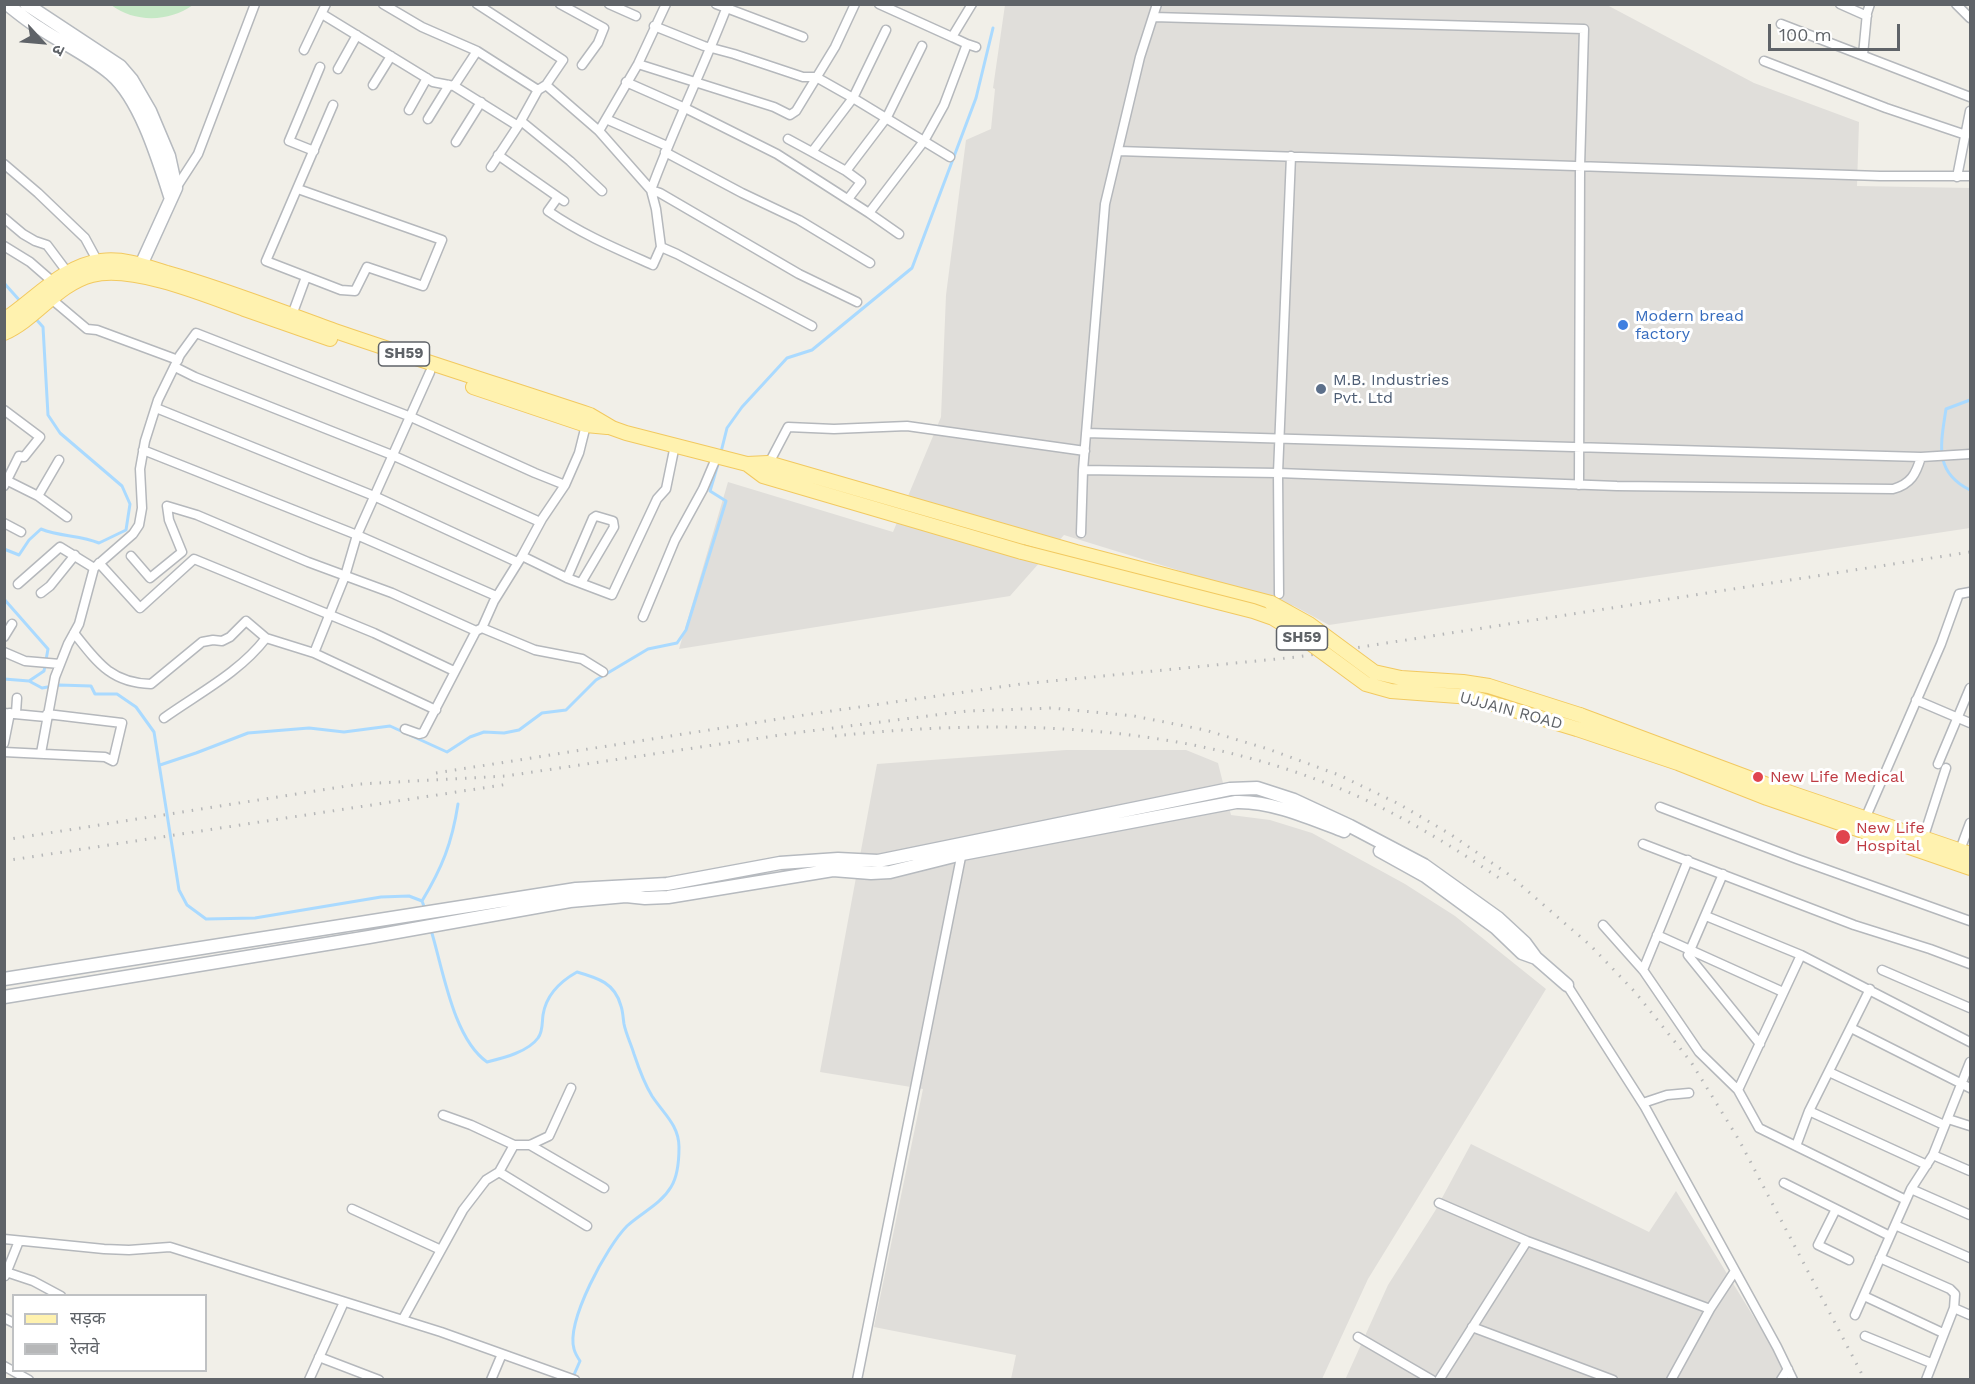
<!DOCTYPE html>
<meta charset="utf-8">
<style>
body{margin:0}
#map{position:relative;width:1975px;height:1384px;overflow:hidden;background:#f1efe8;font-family:"Work Sans","Noto Sans Devanagari",sans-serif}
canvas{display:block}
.frame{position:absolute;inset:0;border:6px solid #5f6368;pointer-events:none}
.legend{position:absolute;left:12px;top:1294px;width:195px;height:78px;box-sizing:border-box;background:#fff;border:2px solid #bfc1c3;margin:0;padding:8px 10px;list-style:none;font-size:18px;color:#5f6368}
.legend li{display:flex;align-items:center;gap:12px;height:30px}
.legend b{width:30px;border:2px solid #bfc1c3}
.north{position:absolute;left:12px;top:12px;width:60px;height:60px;-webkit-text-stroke:4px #fff;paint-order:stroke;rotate:116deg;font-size:16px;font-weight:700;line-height:24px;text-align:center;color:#5f6368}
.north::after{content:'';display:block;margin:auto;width:21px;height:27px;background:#5f6368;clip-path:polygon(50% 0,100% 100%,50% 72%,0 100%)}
.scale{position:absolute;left:1768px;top:24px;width:132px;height:27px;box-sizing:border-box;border:3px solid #5f6368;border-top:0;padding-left:8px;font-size:18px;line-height:21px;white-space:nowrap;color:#5f6368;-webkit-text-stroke:4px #fff;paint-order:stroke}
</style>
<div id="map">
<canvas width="1975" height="1384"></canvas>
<div class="frame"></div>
<ul class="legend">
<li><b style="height:8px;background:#fff2af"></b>सड़क</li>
<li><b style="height:8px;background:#b6b7b8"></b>रेलवे</li>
</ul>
<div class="north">उ</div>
<div class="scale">100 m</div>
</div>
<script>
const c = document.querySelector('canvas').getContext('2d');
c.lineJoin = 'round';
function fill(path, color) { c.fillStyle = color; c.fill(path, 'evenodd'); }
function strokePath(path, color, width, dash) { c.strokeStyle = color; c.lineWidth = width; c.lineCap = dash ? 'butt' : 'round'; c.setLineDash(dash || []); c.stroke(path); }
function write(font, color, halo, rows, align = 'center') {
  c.font = font + ' "Work Sans",sans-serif'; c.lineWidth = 6; c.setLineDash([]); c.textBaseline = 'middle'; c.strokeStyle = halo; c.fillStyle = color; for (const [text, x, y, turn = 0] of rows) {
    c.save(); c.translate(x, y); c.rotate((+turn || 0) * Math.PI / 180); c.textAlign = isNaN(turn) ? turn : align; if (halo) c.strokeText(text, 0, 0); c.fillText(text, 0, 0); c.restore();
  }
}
fill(new Path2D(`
 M1005 5H1607L1754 83 1859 122 1857 186 1970 188V528L1329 625 1294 606 1064 535 1010 596 679 649 728 482 893 532 941 417 946 295 966 140 991 129 995 89 993 88Z
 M1066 750H1186L1218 763 1231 815 1270 820 1312 833 1405 884 1455 916 1546 989 1368 1279 1322 1379H1011L1016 1355 874 1327 923 1089 820 1072 877 764Z
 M1471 1144 1649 1232 1676 1191 1792 1379 1345 1380 1388 1285 1435 1211Z`), '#e0deda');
fill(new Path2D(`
 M111 5H193C169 22 135 23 111 5Z`), '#c5e8c5');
strokePath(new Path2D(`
 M4 283 21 302
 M1970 400 1946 409C1941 443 1933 472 1970 490
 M721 452 727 428 742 407 787 358 812 350 912 268 976 98 993 28
 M4 549 19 555 29 540 41 529C60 537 80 535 99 543L126 530 130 504 122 486 60 433 48 415 43 327 35 318
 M4 599 48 649 44 671 29 681
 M4 679 29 681 42 688 59 685 91 686 95 694H117L136 707 154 732 179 890 187 905 206 919 255 918 381 897 409 896 422 901 425 909
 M160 765 196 753 248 733 309 728 344 732 390 726 447 752 470 737 484 732 504 733 519 730 542 713 566 710 596 680 648 649 677 643 686 630 726 501 710 491 718 464
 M422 901C442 868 452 843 458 804
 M431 930C443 969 453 1038 487 1062 503 1058 528 1052 538 1038 543 1032 542 1022 543 1015 546 995 561 981 577 972 598 978 615 983 621 1006 623 1012 623 1018 624 1024 626 1034 631 1044 634 1054 639 1069 644 1083 652 1096 663 1113 679 1125 679 1147 679 1160 678 1176 671 1187 661 1204 641 1213 627 1226 607 1246 566 1321 574 1349 575 1353 578 1358 580 1361L573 1377`), '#aadaff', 3);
const street = new Path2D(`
 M383 4 422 27 477 51 538 90
 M477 4 563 60 546 85 538 90 518 126 491 167
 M560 4 604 28 598 43 582 65
 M609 4 636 16
 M716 4 803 37
 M728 4C704 67 674 127 651 190L660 193 799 274 857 302
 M879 4 952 37
 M1840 4 1867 16
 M1956 4 1970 18
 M322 14 433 82 454 86 477 51
 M1153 17 1584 29 1580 167 1579 485
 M1781 24 1970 97
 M654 26 704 46 734 54 803 77H816L853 98 886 30
 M967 44 976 47
 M304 50 326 4
 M1863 55 1867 13 1870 4
 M1764 61 1886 108 1966 135
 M638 64 774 107 790 115 796 111 835 47 855 4
 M338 69 357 35
 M626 82 685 108 777 154 869 213 924 141 944 105 967 44 952 37 972 4
 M373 85 391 56
 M546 85 599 131 651 190 656 209 661 247 653 265C617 249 581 234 548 211L558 197 564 201
 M454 86 518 126
 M409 110 427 78
 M428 119 449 85
 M606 119 667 146
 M521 121 570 161 602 191
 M599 131 638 64 666 4
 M788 139 812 152
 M456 142 481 102
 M314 151 289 141 320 67
 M1118 151 1880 176H1970
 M665 152 742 193 799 220 870 263
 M498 155 558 197
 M4 164 38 193 85 238 98 262
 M846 171 887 117 922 46
 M1957 177 1970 111
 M176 188 198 154 255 4
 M298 189 442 240 423 286 367 267 355 291 341 290 266 261 333 105
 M848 199 861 182 846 171 812 152 853 98 950 157
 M869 213 899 234
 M4 218 23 234 35 241 47 245 68 273
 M4 246 30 262 53 282
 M661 247 677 254 812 326
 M49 297 87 329 97 330 178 360
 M292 315 306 277
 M175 367 195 377 392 455 540 522
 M156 408 374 496 517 562
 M4 410 40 437 24 457 19 456 4 486
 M1086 433 1921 457 1970 454
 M143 450 357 535 496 596
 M768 465 788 427 834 429 907 426 1085 451
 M1083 470 1278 473 1617 486 1893 489C1911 484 1916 474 1921 457
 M4 479 38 496 67 517
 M38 496 59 460
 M4 523 21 532
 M1081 533 1083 470 1105 204 1140 57 1157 4
 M131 556 150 578 182 552 169 520 167 506 197 515 308 562 392 593 476 631
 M522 556 567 578 612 595 657 499 666 489 675 445
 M99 563 140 608 194 559 374 633 454 671
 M567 578 593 518 596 516 613 521 614 527 581 583
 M18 584 60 547 94 568
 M41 593 50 586 75 555
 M1279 594 1278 473 1291 156
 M643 617 675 540 703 489 717 456
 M482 628 535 650 582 659 603 672
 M74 633C97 662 111 683 151 684L202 642 213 640 222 641 230 637 246 621 266 638 314 653 436 710
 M4 637 12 624
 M4 652 25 661 60 664
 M314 653 345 576 357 535 430 372
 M1916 700 1970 723
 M4 713 46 717
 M16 713 17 698
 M164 718C199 693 239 673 266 638
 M405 729 419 734 423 733 476 631 482 628 494 601 522 556 542 519 565 485 579 453 586 425
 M4 743 10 713
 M4 752 105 757 113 761 122 723 47 714
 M41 753 55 677 68 644 79 624 94 568 133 534 139 525 142 508 140 469 145 441 158 400 180 355 196 333 411 417 535 473 565 485
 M1938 764 1970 688
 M1660 807 1797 859 1970 921
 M1865 819 1941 644 1959 594 1970 592
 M1923 839 1946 768
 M1643 844 1854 925 1930 949 1970 964
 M1960 850 1970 823
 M1723 874 1688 955 1760 1044
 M1706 916 1801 955 1970 1042
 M1603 925 1643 970 1699 1052 1738 1090 1759 1128 1906 1200
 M1657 935 1783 992
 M1643 970 1688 860
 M1882 970 1970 1008
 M1567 985 1645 1107 1777 1347 1793 1380
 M1851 1028 1970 1088
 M1829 1072 1944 1125
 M1738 1090 1801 955
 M1643 1103 1667 1095 1689 1093
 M1809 1111 1927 1165
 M443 1115 471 1125 514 1145
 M1948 1119 1970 1126
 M530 1145 604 1188
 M1796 1146 1809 1111 1870 989
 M1933 1155 1970 1171
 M499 1172 587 1226
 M1784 1183 1890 1236
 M1911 1189 1970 1215
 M1439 1203 1527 1241 1710 1309
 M352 1209 441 1250
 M1836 1209 1818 1245 1849 1260
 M1895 1225 1970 1258
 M4 1239 104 1249 129 1250 170 1247 441 1332 575 1380
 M1880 1258 1950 1289 1955 1294 1954 1308 1926 1380
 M6 1272 33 1281 61 1296
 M5 1276 19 1241
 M1864 1296 1943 1333
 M1954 1308 1970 1315
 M1855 1315 1911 1189 1933 1155 1970 1062
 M4 1318 14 1323
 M403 1319 463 1210 486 1180 499 1172 514 1145H530L549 1136 571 1088
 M1472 1327 1613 1380
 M1865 1336 1931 1363
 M1358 1337 1432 1380
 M319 1357 379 1380
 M4 1366 29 1380
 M309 1380 344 1302
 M491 1380 502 1354
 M857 1380 962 852
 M1439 1380 1527 1241
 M1671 1380 1710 1309 1735 1271
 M1781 1380 1788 1369`);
const secondary = new Path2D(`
 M7 4C18 13 29 22 41 29 64 44 90 56 111 74 141 100 159 162 171 199
 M26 4 120 66 132 80 150 111 169 156 176 188 141 265 135 271
 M1380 851 1425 876 1496 928 1522 953 1536 958
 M4 979 576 889 667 884 780 863 838 859 878 861 1230 789 1257 788 1294 800 1350 826 1424 865 1498 918 1525 943 1536 958 1567 985
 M4 997 369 937 570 901 626 896 645 898 668 897 833 870 871 873 890 872 962 854 1236 802C1272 801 1310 818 1344 831`);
const primary = new Path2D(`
 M4 320C35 300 62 266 101 261 124 258 145 266 167 273 224 289 279 311 335 331 420 360 505 387 590 415L612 428 626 433 747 464 768 463 1076 552 1271 603
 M4 333C36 319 57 284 92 275 132 264 209 296 247 310 275 320 302 329 330 339
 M473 387 586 425 607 427
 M747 464 763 476 1022 552
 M1580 715 1773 787 1970 854
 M1577 729 1678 763 1767 798 1970 868`);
strokePath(street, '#b5b8bc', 11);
strokePath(secondary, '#b6babf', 15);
strokePath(primary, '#f2c960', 16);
strokePath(street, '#fff', 8);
strokePath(secondary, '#fff', 12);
strokePath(primary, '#fff2af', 14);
strokePath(new Path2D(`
 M835 736C1002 718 1178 723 1336 787 1395 811 1449 844 1502 880
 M436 773 817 713 1021 684 1297 657 1970 552
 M4 840 360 784 506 776 794 733 967 711 1052 708 1134 716 1205 730 1268 749 1339 775 1399 804 1450 834 1508 874 1591 946 1635 992 1691 1062 1739 1140 1865 1380
 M4 861 509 784`), '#b6b7b8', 3, [1.5, 8]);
const primaryBridge = new Path2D(`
 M1022 552 1253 611 1273 618 1291 629 1366 684 1391 691 1471 697 1577 729
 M1271 603 1309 624 1374 672 1401 678 1463 682 1489 686 1580 715`);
strokePath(primaryBridge, '#f2c960', 16, []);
strokePath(primaryBridge, '#fff2af', 14);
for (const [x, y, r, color] of [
 [1623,325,6,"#3f7fe0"],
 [1321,389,6,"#5c6f8a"],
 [1758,777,6,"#e0444e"],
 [1843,837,8,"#e0444e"]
]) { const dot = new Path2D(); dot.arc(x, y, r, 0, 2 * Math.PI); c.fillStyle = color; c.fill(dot); strokePath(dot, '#fff', 2); }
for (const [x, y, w] of [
 [404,354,51],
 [1302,638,51]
]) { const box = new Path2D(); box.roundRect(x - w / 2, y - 12, w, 24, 4.5); c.fillStyle = '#fff'; c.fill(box); strokePath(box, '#5f6368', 1.5); }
write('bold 15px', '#5f6368', null, [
 ["SH59",404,354],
 ["SH59",1302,638]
]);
write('16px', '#366cbe', '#fff', [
 ["Modern bread",1635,316],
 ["factory",1635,334]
], 'left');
write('16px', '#4e5e75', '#fff', [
 ["M.B. Industries",1333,380],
 ["Pvt. Ltd",1333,398]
], 'left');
write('16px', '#5f6368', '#fff', [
 ["UJJAIN ROAD",1511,711,15]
]);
write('16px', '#be3a42', '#fff', [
 ["New Life Medical",1770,777],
 ["New Life",1856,828],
 ["Hospital",1856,846]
], 'left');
</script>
